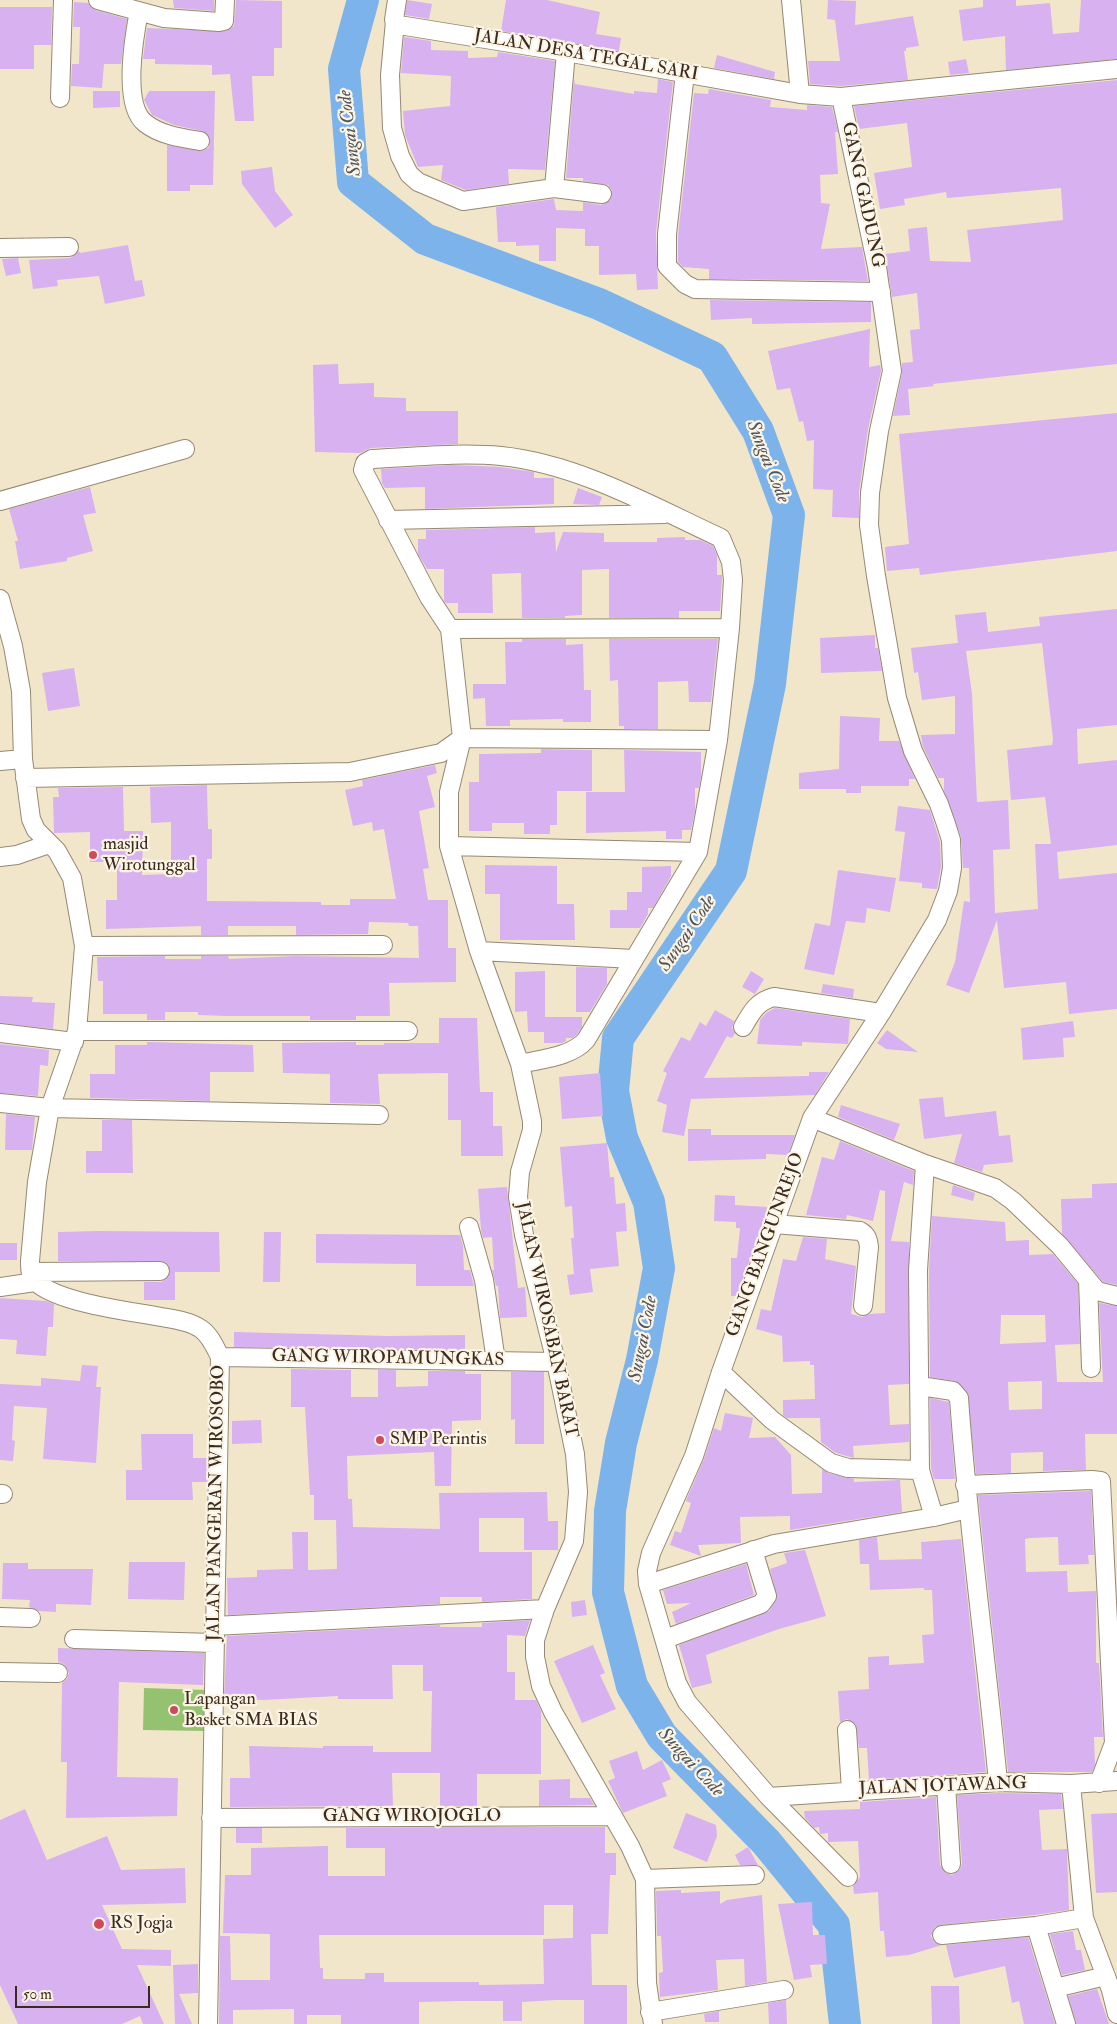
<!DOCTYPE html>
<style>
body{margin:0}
#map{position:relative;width:1117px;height:2024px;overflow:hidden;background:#f2e6ca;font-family:"IM FELL Double Pica",serif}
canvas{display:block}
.scale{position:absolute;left:15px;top:1986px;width:135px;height:22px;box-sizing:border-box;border:2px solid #3b2a1e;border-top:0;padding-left:6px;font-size:15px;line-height:18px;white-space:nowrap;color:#3b2a1e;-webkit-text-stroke:4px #fcf5e5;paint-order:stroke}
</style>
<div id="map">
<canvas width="1117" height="2024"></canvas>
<div class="scale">50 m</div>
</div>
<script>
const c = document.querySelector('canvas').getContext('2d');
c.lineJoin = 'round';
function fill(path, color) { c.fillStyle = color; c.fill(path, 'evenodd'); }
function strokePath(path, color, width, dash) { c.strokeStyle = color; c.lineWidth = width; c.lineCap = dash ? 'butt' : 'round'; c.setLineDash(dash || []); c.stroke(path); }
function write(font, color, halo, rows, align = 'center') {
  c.font = font + ' "IM FELL Double Pica",serif'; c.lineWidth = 4.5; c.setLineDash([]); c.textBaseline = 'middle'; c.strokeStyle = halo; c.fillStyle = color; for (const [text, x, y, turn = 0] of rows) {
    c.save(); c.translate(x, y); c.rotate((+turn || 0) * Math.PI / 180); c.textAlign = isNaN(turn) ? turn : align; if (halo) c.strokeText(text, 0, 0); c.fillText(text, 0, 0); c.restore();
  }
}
fill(new Path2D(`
 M144 1688 206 1690 205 1731 143 1730Z`), '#94c270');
strokePath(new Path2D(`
 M363 0 344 69 353 182 425 239 599 304 712 357 758 431 789 515 770 684 731 871 618 1038 613 1091 622 1138 649 1202 659 1268 642 1360 621 1443 610 1511 608 1592 632 1686 662 1736 766 1842 834 1925 845 2024`), '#7cb3eb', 32);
fill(new Path2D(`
 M173 0H214V11L174 8Z
 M236 0 282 1V48H274V76H252L254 121H235L230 74 212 75V65L155 64V59H143L147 28 226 31 234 26Z
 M407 0 432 4 429 19 405 15Z
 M506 0H547L600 12 596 34 621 38 619 51 501 31Z
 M828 0 856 1 855 25 913 16 919 46 906 48V51H904L908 80 841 86 810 84 808 61H840L835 20 827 19Z
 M983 0H1016V6L1050 3 1053 34 1079 32 1081 0H1117V59L1006 70 1005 36 963 41 959 10 983 7Z
 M74 2 88 3 95 10 127 19 121 64H104L102 88 71 86 72 64H79L80 27H73Z
 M0 7H52L51 45H34V69H0Z
 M404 37 431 41V50L468 51V58L497 57 498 52 555 61 545 170 508 169 509 184 466 190 441 180 443 165 418 167 405 135 403 111 450 106 451 76 401 73Z
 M717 55 775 72 774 79 714 68Z
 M966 59 969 73 950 75 948 62Z
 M574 78 575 84 634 94V91L657 93 658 79 673 82 656 233 658 289 637 290 636 274 599 275V246H585V229L556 228V261H539V245L516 246V242H498L496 207 554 199 556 210 583 211V202L601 205 611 200 612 190 608 185 583 181V178H566Z
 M1117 80V364L933 384 934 386 908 389 910 415 893 416 902 373V363L913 362 910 330 920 329 917 293 892 297 885 254 910 251 908 229 927 227 930 261 971 262 967 230 1063 220 1061 188 947 198 946 192 904 199 905 205 880 209 874 173 912 167 907 123 859 129 854 106Z
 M709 89 771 100 770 107 807 110V105L832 107 838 132H835L838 174 820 175 821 203 830 204 821 249 862 247 868 281 709 279V269L683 267 678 262V235L694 93 708 94Z
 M93 91H120V107L93 108Z
 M149 91H215L213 185H190V191H167V145L203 151 209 147 210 138 202 131 174 125 152 115 144 100Z
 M272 167 275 191 293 215 275 228 242 184 241 171Z
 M128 245 135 281 142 280 145 296 105 304 99 276 57 280 58 286 33 289 29 260 70 258 79 251 80 253Z
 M18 258 21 273 6 276 2 259Z
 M710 300 871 302V322L752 324V318L711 320Z
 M870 329 869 367 880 365 881 371 868 429 859 492V518L832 517 833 490 813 489 814 440 807 441 803 421 799 422 790 388 777 390 768 351Z
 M338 364 339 384 374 383V397L406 398V411H458V444L371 448 360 453 315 452 313 365Z
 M1117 413V551L920 575 919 568 887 571 885 547 909 544 899 434Z
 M453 465 500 467 534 472V478H554V504L425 509V487L385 488 382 483 381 469Z
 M90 487 96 513 83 515 93 551 67 558V561L20 569 15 541H18L9 509Z
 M578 488 602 497 599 505 573 504Z
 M535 527V533L555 532 556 552 563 532 604 533V542H657V538L685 537V540H700L713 546 717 555V575H722V580L720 611H679V618H609V569L582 570V615L565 616V618H522L521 573 492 574 493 613H458V603H446L444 601V569H427L418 554V539H426V530Z
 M1117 609V725L1077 729 1078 764 1117 760V845L1057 852 1059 879 1117 873V1009L1069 1014 1066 982 1004 988 997 920 969 993 946 985 955 962 964 901 970 902 969 868H963L961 837 944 791V778H938L923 747 921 735 955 734V696L922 700 918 672 914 673 911 648 958 643 955 615 986 612 988 632 1040 626 1039 617ZM1042 643 1053 739 1052 745 1007 750 1011 800 1045 797 1051 844H1035L1038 909 995 913 993 850 1010 849 1008 800 977 802 972 694 966 651Z
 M875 635V648H878L882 671 821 673 820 638Z
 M522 639H566V645L583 644 584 690H591V722H563V719L510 720V726H486L485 698 473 699V684H506L505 642H522Z
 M609 639H718L711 702H689L688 681 658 682V729H624V726H619L618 680 610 681Z
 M74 668 80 706 48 711 42 673Z
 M840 716 880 718 879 741H899L915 779H909V786H861V793H846V789H799V773L839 769Z
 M541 749 592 750V791H557V825H550V834H524V823H492V831H469V782H479V754L541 753Z
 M624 750 701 752V776L699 788H695V811L691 830H682V839H666V831L586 833V792H625Z
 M435 765 437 773 427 776 435 807 419 811 429 868 423 869 428 900H448V948H456V982L389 983 390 1016H356V1020H310V1016H226L198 1015V1012H165V1020H147V1014H103V981H98L97 957 165 956V959H201V956H228L229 959 296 956 419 958 418 926H409L408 923 369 922 368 934 296 935V926H228V935H201V926L106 929V900H117V862H90V832L54 833 53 797H59L58 788 123 787 124 831H143L142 875 171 874V822L151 823 150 787 207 785 208 829H212V859H207V901L321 902V905H350V899H396L384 829 373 831 372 822 353 826 345 790 363 786 362 780Z
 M898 806 930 810 940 842 941 867 937 889 922 888V883L899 881 905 832 895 831Z
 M485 865 557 866V904H574L575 940H500V894H485Z
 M671 866V876L653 908H648V914L640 928H610V910H627V892H642V867Z
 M838 870 896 878 890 912 867 908 865 923 846 921 834 975 804 969 815 923 830 926Z
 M576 967 607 968V984L590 1012H576Z
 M545 971V1017H582V1027L578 1033 573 1038H566V1041L562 1043H544V1032H528L527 1011 515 1012V972Z
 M751 971 764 979 755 994 742 987Z
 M823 984 854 989 853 998 821 993Z
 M0 996 33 997 32 1002 55 1003 53 1029 0 1023Z
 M775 1008 850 1019 848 1044 802 1042V1046L757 1044 760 1020 766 1013Z
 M715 1010 734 1021 732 1028 735 1033 732 1038 727 1036 704 1078 809 1076V1072H829L815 1095 691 1099 684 1136 662 1132 667 1105 657 1101 667 1073 663 1071 681 1037 690 1041 700 1022 706 1026Z
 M439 1018H477L480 1092H493V1126H502L503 1156H461V1120H448V1073L378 1074 380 1104 330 1103V1074L283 1073 282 1043 356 1042V1045H384V1043H439Z
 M1073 1021 1075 1037 1063 1038 1064 1057 1023 1060 1021 1028Z
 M887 1030 918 1052 886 1049 877 1043Z
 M147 1042 253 1045 254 1072H210V1101L90 1098V1074H115V1045H147Z
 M0 1044 49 1050 48 1066 40 1065 38 1096 0 1093Z
 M600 1073 603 1116 562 1119 559 1077Z
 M943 1097 945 1117 996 1111 999 1136 1010 1135 1013 1162 984 1165 982 1172 954 1163 962 1134 924 1139 919 1099Z
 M841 1105 900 1124 894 1140 838 1117Z
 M6 1114 35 1117 32 1150H5Z
 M102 1120H132L133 1173H86V1151H102Z
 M688 1129H711V1135H795L788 1155 766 1154V1159L688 1161Z
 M840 1141 914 1171 913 1185 904 1182 891 1241 909 1242V1384L888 1385 890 1425 909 1424V1442L853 1446 854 1458 836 1453 821 1442 820 1418H787L783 1415V1400L815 1399 814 1365H810V1361L783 1362 782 1336 756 1329 761 1309 771 1311 783 1259 796 1261 803 1237 827 1239 825 1259 856 1266 851 1314 862 1317 870 1314 885 1313V1191L880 1190 873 1221 847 1215 846 1219 806 1215 822 1157 834 1160Z
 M607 1143 610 1177H614L616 1204 625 1203 627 1231 616 1232 619 1266 590 1269 593 1292 570 1295 567 1275 574 1274 571 1238H574L572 1206 565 1207 560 1147Z
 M1117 1183V1285L1103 1282 1062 1234 1061 1199 1092 1198V1184Z
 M953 1185 975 1193 973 1201 951 1195Z
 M507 1187 518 1288 525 1287 527 1317 500 1318 498 1286H496L492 1270H494L492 1237 483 1238 481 1230 478 1189Z
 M715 1195 735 1196V1205L767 1207 766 1214 737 1296H731V1258H737L740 1228H736V1222L714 1221Z
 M932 1216 1005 1222 1006 1241 1029 1240V1255L1053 1254 1078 1284 1080 1344 1055 1345 1057 1382H1103L1099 1303 1117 1306V1434H1085L1086 1470 1043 1471V1452L1011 1453V1473L976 1474 967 1392 955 1381 930 1377 929 1270ZM1001 1315H1045L1046 1342 1000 1344ZM1042 1381V1409L1009 1410 1008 1382Z
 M98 1231 219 1232 220 1272H175V1300H144V1282H161L169 1276V1266L165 1262 58 1261V1232Z
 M264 1232H281L280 1282H263Z
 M316 1234 460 1235 463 1246 464 1270H470L474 1286H416V1264L316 1263Z
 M0 1243H17V1260H0Z
 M0 1298 46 1301 54 1304 53 1327H48L46 1356 16 1354 17 1340 0 1339Z
 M234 1332 389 1336 465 1335V1350L234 1347Z
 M82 1365 98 1366 96 1387H101L96 1463 43 1459 47 1408 14 1406 12 1440 15 1441 13 1461 0 1460V1384L41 1386V1378L80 1381Z
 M291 1369 351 1370V1397H378V1370H396V1387L428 1386V1371H465V1374H481V1420L452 1421 451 1486H435L434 1452 347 1456 348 1499H352L353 1527 440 1529 439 1493 547 1492 548 1521H558V1550H524V1518H479V1552H532V1599L482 1602V1597H440V1604L228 1615 227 1578 257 1577V1570L293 1569 292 1532H308V1570L337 1569 336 1520H314V1495H310L305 1407H291Z
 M511 1372H544V1444H515V1419L511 1420Z
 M930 1398 949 1402 955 1479H934L931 1468Z
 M725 1413 753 1418 749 1438 775 1437 791 1455 792 1494 822 1493V1469L828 1473 854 1479V1482L900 1480 902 1512 790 1530V1516L740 1517 741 1543 698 1545 701 1556 670 1545 675 1531 681 1533 691 1503 686 1501 688 1496 704 1459 714 1428 721 1431Z
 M261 1420 262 1443 232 1444V1421Z
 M141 1434H193V1458H208L207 1482H192L193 1500H126V1470H142Z
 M1091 1491 1094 1555H1088L1089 1564 1059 1565 1058 1537 1030 1538 1025 1539 1026 1572 1067 1571 1068 1592 1096 1591V1663H1099L1103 1737H1094L1095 1765 1092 1772H1008L978 1495Z
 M877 1537 879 1560 922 1559 921 1542 961 1539 986 1772 869 1780 867 1748H859L856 1725 847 1719 840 1722 838 1691 869 1689 868 1657 889 1656V1665L924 1663 922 1635 934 1634 932 1590H924V1588L870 1590 869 1564H860L859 1540Z
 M805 1550 826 1616 779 1629 706 1655 712 1683 692 1688 679 1645 769 1611 777 1597 770 1569 787 1563 784 1553Z
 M129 1562H185L184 1600 128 1599Z
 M3 1563H28V1569H93L91 1605 56 1604V1612L39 1611 29 1607 30 1600 2 1599Z
 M746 1564 754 1595 676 1624 672 1612 691 1603 667 1604 663 1590Z
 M585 1600 587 1615 572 1617 571 1602Z
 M530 1620 525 1636 507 1635V1672H515V1700H536L541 1711V1774H477V1806H440V1773H392L393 1806 230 1807V1778H250L249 1746 323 1748V1746H373V1752H431L432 1691H423V1665H392L393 1699H338V1696L263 1700 224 1698 227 1636 440 1625V1627H482V1623Z
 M593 1645 605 1673 600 1675 616 1709 582 1723 554 1661Z
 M58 1648 204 1653 203 1685 119 1682 117 1777 178 1778 177 1816 66 1818 67 1762H61L62 1683 67 1679 69 1673 64 1664 58 1662Z
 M637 1751 643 1770 662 1760 671 1779 662 1783 667 1796 623 1813 608 1781 615 1778 609 1761Z
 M570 1779V1798H590L594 1805 539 1806V1780Z
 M998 1793 1061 1794 1063 1809 1039 1810 1042 1850 1067 1849 1069 1910 1035 1915 941 1925 935 1927 931 1936 934 1942 942 1945 909 1955 886 1957 884 1931H880L878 1892 854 1894 853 1886 860 1877 858 1841 828 1842V1833L820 1834 819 1827 814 1828 805 1818 804 1811 860 1809V1802L936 1797 940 1865 946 1873 952 1875 960 1869 962 1864 957 1795Z
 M25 1809 47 1860 107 1836 121 1870 185 1868 186 1903 102 1905 122 1949 171 1950V1966L137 1965 164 2024H143L140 2016 122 2024H18L0 1985V1820Z
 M686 1813 716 1825 717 1836 707 1862 673 1848Z
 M1117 1813V1892L1096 1893 1091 1814Z
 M441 1827H605V1853H616V1875H610L608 1934H591L592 1985H627V2024H584V2000H556L522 2002V2021H503V2001H460L419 2002V2024H341V2015H307V2024H294V2009L233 2010V2024H219L220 1936H230L231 1980H270V1934L223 1933 225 1875H251V1848L328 1846V1876H385V1848H346V1828ZM544 1905H573V1938L543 1939 544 1984 479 1985V1982H384V1973H365V1979H323V1968H320L319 1935H544Z
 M236 1828H262V1843H236Z
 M748 1847 758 1865H740L735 1855Z
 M681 1890V1893L720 1891V1904L727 1900 762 1895 767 1982 745 1986 744 1959 716 1960 718 1990 660 1997 659 1973 663 1972 661 1936H657L656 1891Z
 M812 1902 813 1935H825L827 1964 810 1965 812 1977 794 1980 778 1904Z
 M1073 1931 1076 1950H1081L1085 1970 1062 1975 1050 1934Z
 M1028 1937 1055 2024H1024L1019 2001 1012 2003 1005 1966 954 1978 946 1945Z
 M198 1964V1993L179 1994 192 2024H175L173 1965Z
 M931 1986H959L960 2024H932Z
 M1097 1989 1109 2024H1076L1068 1996Z
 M786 2000 787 2024H769L768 2003Z
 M719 2011V2022H705L704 2014Z`), '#d8b1f0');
const minor = new Path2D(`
 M98 0 164 18 219 22 224 21 225 0
 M397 0 394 20 399 25 566 52 800 94 841 97 1117 69
 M791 0 800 94
 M139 11C134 37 122 105 145 123 160 135 181 138 200 141
 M395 21 390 75 392 128 400 156 409 174 418 182 463 201 554 188 602 194
 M685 73 667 234V266L685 284 695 289 881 292
 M841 97 877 267 892 371 879 431 870 493 869 525 876 576 897 698 913 751 939 804 946 824 951 840 952 868 948 891 937 920 881 1013 812 1118 721 1372 694 1456 651 1553 647 1571 648 1584 677 1683 687 1702 769 1797 848 1877
 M60 98 63 0
 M554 188 566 52
 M0 248 69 247
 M0 501 185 449
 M388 520 665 514
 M0 599 13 646 21 691 23 759 31 819 36 830 57 851 72 878 84 946 77 1031 50 1108 37 1182 30 1261C30 1268 30 1277 36 1282 59 1303 129 1311 161 1317 173 1319 190 1321 201 1329 210 1335 215 1347 220 1357L208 2024
 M450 629 730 628
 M0 761 23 759
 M25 778 350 772 441 753 462 738 718 740
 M449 846 698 852
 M0 857 17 855 49 844
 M84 946 383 945
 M479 951 634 959
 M743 1027C751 1013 757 1001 774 997L881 1013
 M77 1031H408
 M0 1033 74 1042
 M520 1064C541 1059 571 1057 586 1040L698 852 718 740 730 628 733 580 731 562 721 538C652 506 578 464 501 456 459 452 414 457 372 459L365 463 363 470 429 597 450 629 462 738 449 792V846L479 951 520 1064 532 1121V1130L520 1172 518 1197 524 1235 556 1362 575 1454 578 1492 574 1541 545 1609 535 1640V1657L541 1686 553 1712 630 1846 645 1879 647 1983 653 2024
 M0 1103 50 1108 379 1115
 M812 1118 925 1164 995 1188 1013 1201 1060 1246 1097 1291 1117 1296
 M925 1164 918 1270 920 1470 934 1517
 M774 1224 860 1231C867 1235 868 1239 869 1247L863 1306
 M469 1227 484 1280 496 1361
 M31 1272 160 1271
 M1088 1280 1091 1368
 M0 1287 35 1282
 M220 1357 556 1362
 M721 1372 772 1420 831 1463 848 1468 920 1470
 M920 1386 953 1391 959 1398C968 1527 986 1654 998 1782
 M965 1485 1092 1480 1101 1481 1114 1743 1099 1783
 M0 1494H3
 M648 1584 774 1544 934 1517 968 1509
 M0 1617 31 1618
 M214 1626 545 1609
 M74 1639 214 1643
 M665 1639 761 1604 767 1596 753 1550
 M0 1672 58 1673
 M847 1730 851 1790
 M1071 1784 1084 1918 1111 1990 1117 2014
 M946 1785 951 1864
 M769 1797 998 1782 1071 1784 1117 1781
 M211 1818 613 1816
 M645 1879 755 1875
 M1036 1926 1066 2024
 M942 1935 1036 1926 1084 1918
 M1055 1988 1106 1976
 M650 2012 784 1990`);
strokePath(minor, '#968874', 20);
strokePath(minor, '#fff', 18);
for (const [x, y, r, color] of [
 [93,855,5,"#d1495b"],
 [380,1440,5,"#d1495b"],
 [174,1710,5,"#d1495b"],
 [99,1924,6,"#d1495b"]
]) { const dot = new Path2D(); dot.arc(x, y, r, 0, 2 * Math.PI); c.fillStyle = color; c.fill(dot); strokePath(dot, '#fcf5e5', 2); }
write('18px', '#3b2a1e', '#fcf5e5', [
 ["JALAN DESA TEGAL SARI",586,56,10],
 ["GANG GADUNG",862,195,78],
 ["GANG BANGUNREJO",766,1245,-70],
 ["JALAN WIROSABAN BARAT",546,1320,78],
 ["GANG WIROPAMUNGKAS",388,1359,1],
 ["JALAN PANGERAN WIROSOBO",217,1503,-89],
 ["JALAN JOTAWANG",943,1787,-2],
 ["GANG WIROJOGLO",412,1817]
]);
write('18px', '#3b2a1e', '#fcf5e5', [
 ["masjid",103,845],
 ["Wirotunggal",103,866],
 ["SMP Perintis",390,1440],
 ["Lapangan",184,1700],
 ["Basket SMA BIAS",184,1721],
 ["RS Jogja",110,1924]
], 'left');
write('italic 19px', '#4e535c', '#fcf5e5', [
 ["Sungai Code",351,133,-97],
 ["Sungai Code",767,462,68],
 ["Sungai Code",688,934,-56],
 ["Sungai Code",644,1339,-79],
 ["Sungai Code",690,1763,47]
]);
</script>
